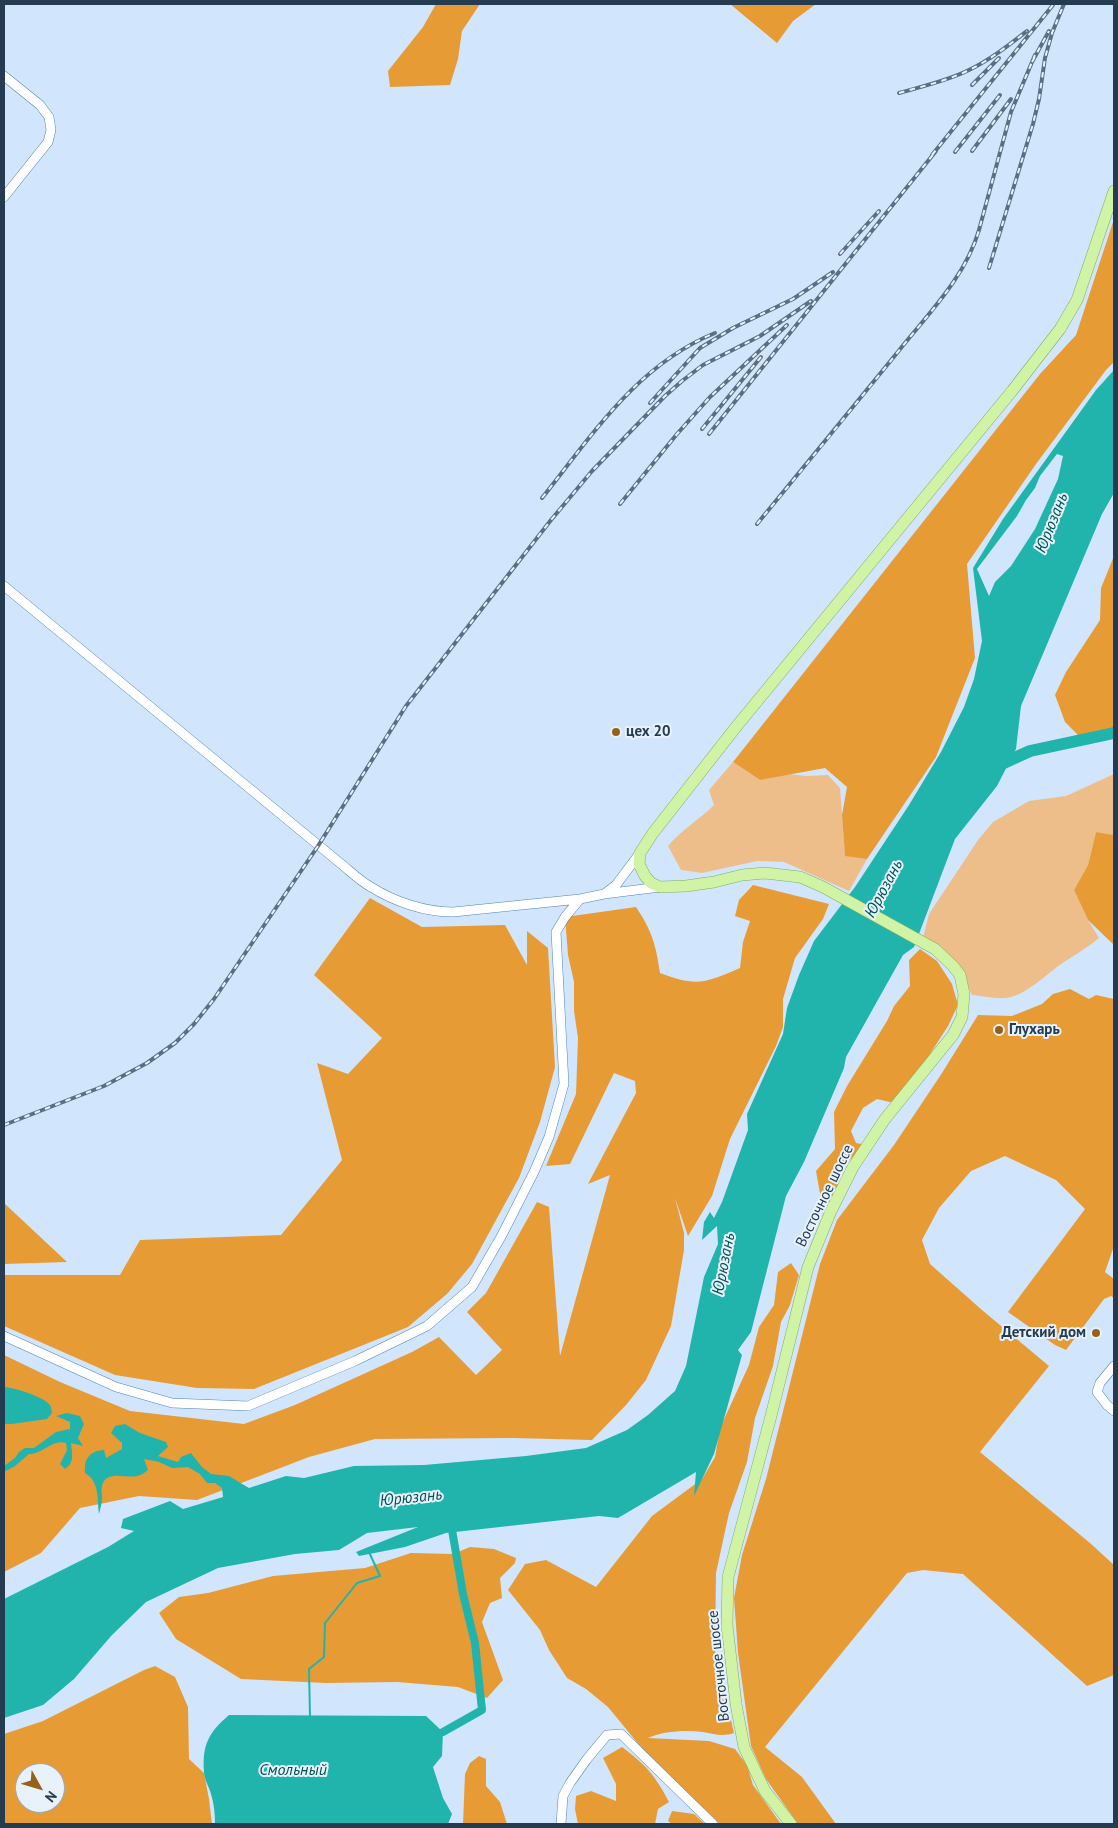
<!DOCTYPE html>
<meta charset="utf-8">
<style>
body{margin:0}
#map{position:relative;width:1118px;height:1828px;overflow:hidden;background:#d1e6fc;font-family:"PT Sans",sans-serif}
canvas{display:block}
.frame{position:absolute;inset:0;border:5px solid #253b50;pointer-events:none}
.north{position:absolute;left:15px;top:1763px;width:50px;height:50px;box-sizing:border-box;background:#e7f2fd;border:1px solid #99a9b8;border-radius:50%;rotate:129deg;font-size:14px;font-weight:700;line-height:20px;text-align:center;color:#253b50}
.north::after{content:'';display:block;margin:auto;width:18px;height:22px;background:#966118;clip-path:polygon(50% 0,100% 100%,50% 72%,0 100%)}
</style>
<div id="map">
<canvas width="1118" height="1828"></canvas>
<div class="frame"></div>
<div class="north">N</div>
</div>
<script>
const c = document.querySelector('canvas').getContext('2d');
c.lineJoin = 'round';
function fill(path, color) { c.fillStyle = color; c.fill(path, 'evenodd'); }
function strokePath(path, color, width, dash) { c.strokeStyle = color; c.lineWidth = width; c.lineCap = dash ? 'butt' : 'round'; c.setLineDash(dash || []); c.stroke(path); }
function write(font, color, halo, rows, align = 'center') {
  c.font = font + ' "PT Sans",sans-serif'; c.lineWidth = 4; c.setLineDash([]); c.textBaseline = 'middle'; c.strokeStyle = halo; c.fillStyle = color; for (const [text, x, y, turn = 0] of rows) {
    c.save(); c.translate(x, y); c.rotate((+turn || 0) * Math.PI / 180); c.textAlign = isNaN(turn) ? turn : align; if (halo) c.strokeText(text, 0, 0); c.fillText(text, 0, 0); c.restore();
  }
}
fill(new Path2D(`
 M733 762 760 780 787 774 807 776 828 775 840 788 845 855 867 859 849 891 784 862 757 861 702 873 681 870 668 846C681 830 699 820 714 805L709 790Z
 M1114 774V835L1096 832 1088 865 1074 890 1088 920 1099 938C1086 949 1071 957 1057 967 1045 976 1027 993 1011 997 1000 1000 983 996 972 995L966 982 923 938 929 914 978 840 993 822 1029 801 1066 796Z`), '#edbe8a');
fill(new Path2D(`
 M436 4H480L462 31 458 59 450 85 390 87 388 71 423 27Z
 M730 4H816L793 21 777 43Z
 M1114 219V362L1106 370 1036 464 967 564 975 658 936 757 867 859 845 856 842 815 847 787 825 768 760 780 733 762 1040 374 1076 335Z
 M1114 556V732L1109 735 1085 742 1065 722 1055 695 1066 672 1100 620 1101 588Z
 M1096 832 1114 835V945L1088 920 1074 890 1088 865Z
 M753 885 829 904 823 919 795 958 783 999V1027L776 1046 730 1139 712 1196 688 1236 675 1198 684 1233V1250L671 1326 646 1380 626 1405 592 1440 513 1438 375 1439 309 1457 197 1500 139 1496 80 1508 41 1553 4 1572V1355L60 1382 130 1411 244 1424 295 1405 412 1352 439 1337 476 1375 502 1350 467 1312 486 1293 537 1202 549 1207 560 1356 610 1175 588 1184 636 1093 635 1081 614 1073 570 1164 546 1166 576 1094 578 1038 574 1011V982L568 955 565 917 636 907C652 931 656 945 660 973 696 987 706 983 740 968L743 942 750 921 735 916 739 900Z
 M370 898 422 927 505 925 527 965V931L548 948 555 1067 540 1122 519 1178 472 1264 447 1294 408 1327 254 1389 197 1388 115 1375 4 1326V1275H120L140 1240 281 1235 342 1160 317 1063 348 1074 382 1038 314 975Z
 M920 949 937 961 952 984 958 1005 948 1026 898 1104 877 1099 863 1108 851 1131 856 1143 867 1145 860 1157 847 1160 838 1180 840 1186 828 1205 821 1199 816 1171 835 1149 834 1112 847 1086 887 1021 894 1006 910 986 909 960Z
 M1070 989 1089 999 1096 995 1114 999V1246L1105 1272 1114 1279V1298L1111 1296 1104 1299 1066 1350 1055 1345 1008 1312 1085 1209 1056 1180 1005 1156 971 1171 939 1208 922 1240 930 1264 982 1310 1049 1366 980 1452 1090 1543 1114 1565V1675L1087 1686 963 1574 923 1570 907 1573 765 1747 802 1777 836 1824H798L766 1779 751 1746 738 1653 734 1598 742 1555 766 1479 820 1264 837 1220 894 1145 942 1073 978 1015 1012 1016 1042 1004 1053 994Z
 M4 1203 67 1262 4 1264Z
 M791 1263 799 1275 790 1305 781 1322 773 1366 755 1418 747 1462 729 1513 716 1573 715 1651 734 1733C723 1737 714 1734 703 1732 685 1730 664 1731 648 1738L709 1741 735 1749 747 1765 753 1785 781 1824H720L645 1752 608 1707 586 1689 567 1678 549 1650 540 1630 508 1590 525 1564 546 1560 596 1587 652 1516 702 1479 715 1457 720 1428 749 1365 759 1327 774 1305 778 1272Z
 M470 1547 494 1549 516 1558 515 1563 500 1578 502 1598 490 1603 482 1622 503 1680 487 1698 458 1687 397 1682 326 1683 241 1679 176 1639 159 1613 179 1597 208 1593 273 1576 365 1568 411 1553 453 1554Z
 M155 1666 175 1677 188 1707 189 1759 204 1773 209 1799 212 1824H4V1734L43 1721 144 1670ZM25 1773H55V1803H25Z
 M622 1747C646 1765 655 1775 669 1802L658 1809 655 1824H578L575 1809 576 1796 591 1791 616 1801V1784L603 1758Z
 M479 1756 486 1759V1786L500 1802 507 1824H463L465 1774 470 1763Z
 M672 1811 694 1814 705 1824H672L668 1821Z`), '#e79b35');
fill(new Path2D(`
 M1114 370V493L1102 514 1021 706 1016 749 997 786 955 839 914 947 903 955 846 1057 844 1068 804 1162 786 1196 751 1332 738 1350 742 1355 714 1454 694 1496 696 1472 618 1518 599 1516 446 1533 405 1547 359 1556 356 1552 418 1527 367 1533 339 1550 295 1554 218 1568 146 1602 112 1635 74 1679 43 1705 4 1718V1599L108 1547 134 1531 121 1528 123 1519 170 1501 183 1509 223 1497 222 1488 215 1483H207L200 1474 188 1467 172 1468 159 1462 144 1459 148 1470C145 1472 142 1475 137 1476 127 1479 106 1469 102 1486 101 1490 102 1494 102 1498 102 1504 100 1509 99 1514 97 1499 100 1482 85 1473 84 1459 89 1451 104 1450L106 1458 122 1449V1443L111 1433 115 1426 125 1424 140 1433 166 1442 168 1447 158 1456 178 1462 181 1457 191 1453 202 1467 211 1474 229 1476 249 1488 286 1476 304 1478 354 1466 424 1465 526 1456 586 1448 627 1430 648 1415 675 1391 686 1366 704 1277 718 1244 717 1226 702 1240 704 1222 710 1212 714 1218 722 1202 748 1130 747 1114 783 1034 787 1008 799 975 814 941 855 887 909 805 941 752 964 707 974 679 982 641 973 568 1003 519 1096 390ZM1057 454 1063 456 1058 479 1035 529 1011 566 995 582 989 596 977 569 1017 516 1026 500 1035 488 1040 476Z
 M4 1387C13 1387 44 1397 50 1405 51 1407 52 1411 52 1413L47 1419 12 1424H4Z
 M67 1413 80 1416 84 1424 78 1438 83 1446 71 1443C72 1453 75 1463 65 1469L60 1464 67 1450 66 1443C52 1439 42 1455 29 1454L15 1466 4 1472V1466L15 1458 19 1452 25 1448H34L56 1432 70 1429V1422L56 1416Z
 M229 1715 426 1716 443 1732 442 1756 433 1767 443 1798 452 1814 448 1824H215C215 1813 214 1804 211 1794 209 1787 204 1779 204 1772 202 1745 209 1732 229 1715Z`), '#21b4ac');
strokePath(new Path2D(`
 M310 1716 309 1669 324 1657 325 1623 357 1583 380 1576 369 1552`), '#21b4ac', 2);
strokePath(new Path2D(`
 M443 1732 482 1710 475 1643 463 1594 451 1524`), '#21b4ac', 8);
strokePath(new Path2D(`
 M997 766 1030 751 1114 733`), '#21b4ac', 12);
const minor = new Path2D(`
 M4 76 40 105 49 117 51 130 48 142 4 197
 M4 586 340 863C350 871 360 881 371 887 395 902 425 912 453 912L580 899 604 894 616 885 640 853
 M604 894 660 887
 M4 1336 116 1387 172 1403 248 1406 355 1361 427 1326 472 1287 502 1235 534 1172 549 1137 564 1084 556 932 565 917 580 899
 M1114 1366 1100 1383 1097 1392 1107 1405 1114 1411
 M561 1824 563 1796 570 1783 587 1759 607 1735 621 1734 713 1824`);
const major = new Path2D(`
 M791 1824 765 1791 744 1747 736 1704 727 1625 728 1577 771 1416 808 1267 831 1211 853 1167 885 1119 953 1035 962 1017 964 994 960 975 953 966 935 949 823 887 800 877 765 873 742 875 714 882 686 886 660 887 651 883 645 876 639 864 640 853 653 833 736 727 1012 391 1060 329 1077 300 1114 191`);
strokePath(minor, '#5183b5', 10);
strokePath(major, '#81ad61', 12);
strokePath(minor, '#fff', 9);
strokePath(major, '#d1f3a6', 11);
const rail = new Path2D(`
 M1032 62 1049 31
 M972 85 999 58
 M899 93C923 86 947 81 969 70 990 60 1009 45 1027 31
 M972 151 1011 99
 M955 152 1000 95
 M932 155 1053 5
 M840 254 879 211
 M989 268 1033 124 1039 99 1045 58 1052 33 1064 4
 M650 403 700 348 733 328 793 299 833 272
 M702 429 761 357
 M709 434 936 151
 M542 498C593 434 637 365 715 333
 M620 504 677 434 710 397 787 325
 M757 524C804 467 851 410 897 353 927 315 965 278 979 230L1011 112 1035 55
 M4 1125 104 1086 147 1063 175 1043 194 1024 214 999 318 846 406 706 551 520 592 471 665 396 682 381 703 365 760 336 811 301`);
strokePath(rail, '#596f84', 4);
strokePath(rail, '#e7f2fd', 2, [5.5]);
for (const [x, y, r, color] of [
 [616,732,5,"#966118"],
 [999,1030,5,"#966118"],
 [1096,1333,5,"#966118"]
]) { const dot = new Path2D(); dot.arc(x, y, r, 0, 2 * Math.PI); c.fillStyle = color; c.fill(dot); strokePath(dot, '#e7f2fd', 2); }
write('bold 15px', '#253b50', '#e7f2fd', [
 ["цех 20",626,732],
 ["Глухарь",1009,1030],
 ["Детский дом",1086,1333,"right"]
], 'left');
write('15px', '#253b50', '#e7f2fd', [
 ["Восточное шоссе",825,1196,-64],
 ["Восточное шоссе",719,1666,-96]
]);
write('italic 16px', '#005450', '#e7f2fd', [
 ["Юрюзань",1052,523,-68],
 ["Юрюзань",884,889,-62],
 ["Юрюзань",724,1264,-79],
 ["Юрюзань",411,1498,-6],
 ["Смольный",293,1770]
]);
</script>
